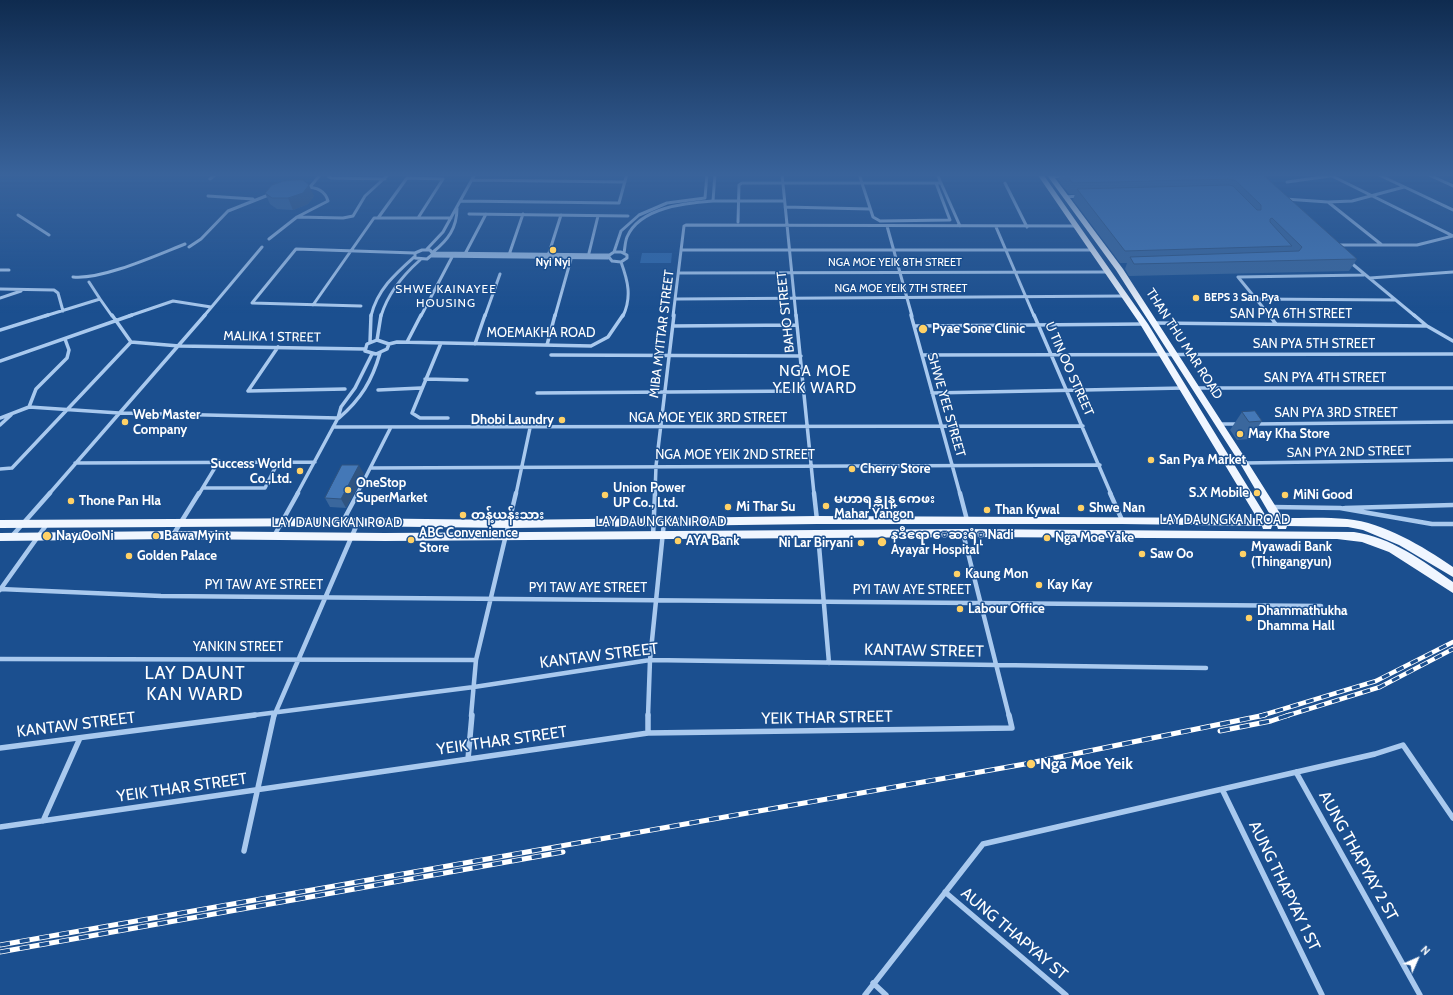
<!DOCTYPE html>
<meta charset="utf-8">
<style>
body{margin:0}
#map{position:relative;width:1453px;height:995px;overflow:hidden;background:#1b4f8f;font-family:Cabin,sans-serif}
canvas{display:block}
.north{position:absolute;left:1397px;top:939px;width:40px;height:40px;-webkit-text-stroke:3px #1b4f8f;paint-order:stroke;rotate:45deg;font-size:11px;font-weight:700;line-height:16px;text-align:center;color:#fff}
.north::after{content:'';display:block;margin:auto;width:14px;height:18px;background:#fff;clip-path:polygon(50% 0,100% 100%,50% 72%,0 100%)}
</style>
<div id="map">
<canvas width="1453" height="995"></canvas>
<div class="north">N</div>
</div>
<script>
const c = document.querySelector('canvas').getContext('2d');
c.lineJoin = 'round';
function fill(path, color) { c.fillStyle = color; c.fill(path, 'evenodd'); }
function strokePath(path, color, width, dash) { c.strokeStyle = color; c.lineWidth = width; c.lineCap = dash ? 'butt' : 'round'; c.setLineDash(dash || []); c.stroke(path); }
function write(font, color, halo, rows, align = 'center') {
  c.font = font + ' Cabin,"Noto Sans Myanmar",sans-serif'; c.lineWidth = 3; c.setLineDash([]); c.textBaseline = 'middle'; c.strokeStyle = halo; c.fillStyle = color; for (const [text, x, y, turn = 0] of rows) {
    c.save(); c.translate(x, y); c.rotate((+turn || 0) * Math.PI / 180); c.textAlign = isNaN(turn) ? turn : align; if (halo) c.strokeText(text, 0, 0); c.fillText(text, 0, 0); c.restore();
  }
}
fill(new Path2D(`
 M642 253H672L671 263H640Z`), '#2e69ad');
strokePath(new Path2D(`
 M331 174 329 177 331 178 385 179
 M782 174 796 316
 M859 174 873 217 880 221 950 220 936 183
 M937 174 960 226
 M1328 174 1453 236
 M1377 174 1453 210
 M1427 174 1453 186
 M1051 177 1064 176
 M210 179 216 174
 M472 180 625 182
 M1287 182 1330 176
 M1005 183 1027 227
 M310 187 321 174
 M208 196 253 199
 M1065 197 1079 196
 M1285 199 1328 202 1352 201 1404 187
 M461 201 619 203 627 174
 M711 201H784
 M1328 202 1382 245
 M785 207 870 209
 M469 214 628 216
 M18 215 49 235
 M297 217 343 218 353 216 365 196 389 174
 M378 218 407 178 443 179
 M418 218 443 179
 M738 222 739 185 742 183H941
 M887 226 912 316
 M996 227 1034 316
 M269 239 297 217 328 201C325 190 316 187 305 187
 M1337 245H1417L1453 236
 M189 247 201 239 228 211 271 194
 M427 249 443 232 475 174
 M422 250H430L433 254 427 259 415 258V253Z
 M683 250H1094
 M433 252C448 240 457 228 457 208
 M466 252 486 214
 M510 252 523 214
 M614 252 621 231 639 215 667 203 705 198 707 174
 M614 252H621L627 255V258L621 262 612 261 608 256Z
 M433 253 610 255
 M549 253 561 215
 M589 253 598 216
 M624 253C625 248 625 242 627 237 640 207 686 203 713 201L715 174
 M432 256 608 258
 M621 262C628 281 632 297 623 316
 M1350 262 1415 316
 M0 270H9
 M680 273 1109 272
 M73 277C102 280 157 255 185 244
 M1370 278 1453 272
 M0 289 54 290 58 293 63 311
 M0 298 21 291
 M100 299 112 316
 M677 299 1124 296
 M1257 299 1394 300
 M313 305 374 218H451
 M361 306 252 303 296 249 415 253
 M45 316 100 299 89 282
 M129 316 173 301 211 307
 M204 316 262 247
 M371 316C377 290 395 274 414 257
 M381 316C388 293 402 276 420 260
 M421 316 452 257
 M485 316 500 274
 M555 316 571 259
 M673 316 684 226 686 225 1077 226
 M1270 316 1238 277 1364 275`), '#a9c9ee', 3);
strokePath(new Path2D(`
 M796 315 814 494
 M911 315 960 494
 M1034 315 1111 494
 M1269 315 1276 324
 M1414 315 1427 326 1453 341
 M1155 323 1427 326
 M673 326 797 325
 M914 326 1144 324
 M0 330 48 315
 M377 340 381 315
 M377 340 389 344 387 349 376 354 365 351 367 344Z
 M131 342 179 346 365 349
 M370 342 371 315
 M407 342 421 315
 M441 343 412 413 420 418H448
 M389 344 397 342 591 346 608 337 623 315
 M475 344 485 315
 M547 345 555 315
 M278 347 248 391 345 389
 M551 355 801 356
 M922 355 1453 354
 M0 361 132 315
 M425 379 467 380
 M1196 388H1453
 M378 390 421 388
 M537 393 804 391
 M932 393 1184 388
 M29 407 119 413 338 418
 M0 418 29 407 36 389 67 358 69 350 65 339
 M339 418C361 399 372 381 380 353
 M1220 424H1239
 M1255 424 1453 422
 M0 425 11 415
 M333 427 1083 426
 M75 463 315 462
 M1244 463 1453 460
 M371 468 1100 465
 M0 469 12 468 131 342 112 315
 M203 488H265L278 462
 M49 494 205 315
 M199 494 219 461
 M297 494 338 418 341 407 355 388 372 354
 M357 494 391 427
 M516 494 530 428
 M655 494 656 466 674 315`), '#a9c9ee', 3.5);
strokePath(new Path2D(`
 M814 493 817 520
 M960 493 967 520
 M1110 493 1122 520
 M1272 507 1340 508 1432 524H1453
 M1345 508 1453 505
 M343 521 358 493
 M963 533 1009 716
 M818 534 829 663
 M173 535 199 493
 M12 536 50 493
 M274 536 298 493
 M653 536 655 493
 M0 589 161 596 1321 606
 M0 590 47 524
 M0 659 476 660
 M247 716 474 687 650 660 1206 668
 M274 716 358 522
 M471 716 476 660 516 493
 M648 716 650 660 664 522`), '#a9c9ee', 4.5);
strokePath(new Path2D(`
 M648 733V715
 M0 748 255 715
 M468 759 472 715
 M1296 772 1420 995
 M1222 789 1322 995
 M43 821 80 738
 M0 827 648 733 1012 728 1009 715
 M244 851 274 715
 M945 892 1066 995
 M873 983 886 995
 M865 995 983 844 1375 754 1403 745 1453 818`), '#a9c9ee', 5.5);
fill(new Path2D(`
 M1037 174H1043L1148 324 1267 518H1272L1241 465 1116 270 1046 174H1052L1123 269 1247 461 1283 518C1304 518 1326 517 1347 519 1385 523 1422 546 1453 567V577L1399 545 1363 530 1348 527 1287 526 1286 529H1278L1277 526H1272L1271 529H1263L1262 526 1122 524H817L510 528 342 526 0 528V520L342 518 510 520 817 516 1257 518 1140 324Z
 M963 529 1354 532C1391 537 1423 561 1453 582V593L1389 552 1362 542 1337 539 963 537 385 541 173 539 0 541V533L173 531 385 533Z`), '#f0f6ff');
const railFar1 = new Path2D(`
 M1260 716 1376 681 1453 642
 M1286 716 1380 687 1453 649`);
const rail = new Path2D(`
 M1220 731 1271 721 1289 715
 M0 945 1025 764 1265 715
 M0 952 563 852`);
strokePath(railFar1, '#fff', 4.5);
strokePath(rail, '#fff', 5);
strokePath(railFar1, '#1b4f8f', 3, [8]);
strokePath(rail, '#1b4f8f', 3.5, [10]);
fill(new Path2D(`
 M1060 174H1262L1357 259 1349 271 1129 276 1125 269 1127 263H1120L1073 200 1075 194H1069L1058 180Z
 M265 193 314 196 308 204 293 210 277 209 270 204Z
 M1242 412 1262 421 1250 439 1237 440 1230 430Z
 M364 474 346 508 330 507 325 498Z`), '#3a679d');
fill(new Path2D(`
 M309 185 314 196 308 204 293 210 288 198Z
 M359 465 364 474 346 508 341 499Z`), '#305480');
const building = new Path2D(`
 M1066 174H1262L1357 259 1134 264 1130 257 1299 251 1302 247 1272 218 1270 219V222L1292 246 1125 251 1077 189 1229 185 1233 186 1257 210H1261V205L1236 181 1229 179 1073 183Z
 M296 180H303L309 185 303 193 288 198H272L265 193 272 185 284 181Z
 M1255 411 1262 421 1249 422 1242 412Z
 M342 465H359L341 499 325 498Z`);
fill(building, '#4478b7');
strokePath(building, '#305480', 1);
const sky = c.createLinearGradient(0, 0, 0, 313);
sky.addColorStop(0, '#0f2b4f');
sky.addColorStop(0.56, '#39639b');
sky.addColorStop(1, '#39639b00');
c.fillStyle = sky;
c.fillRect(0, 0, 1453, 313);
for (const [x, y, r, color] of [
 [553,250,4,"#ffd166"],
 [1196,298,4,"#ffd166"],
 [923,329,5,"#ffd166"],
 [562,420,4,"#ffd166"],
 [125,422,4,"#ffd166"],
 [1240,434,4,"#ffd166"],
 [1151,460,4,"#ffd166"],
 [852,469,4,"#ffd166"],
 [300,471,4,"#ffd166"],
 [348,490,4,"#ffd166"],
 [1257,493,4,"#ffd166"],
 [605,495,4,"#ffd166"],
 [1285,495,4,"#ffd166"],
 [71,501,4,"#ffd166"],
 [826,506,4,"#ffd166"],
 [728,507,4,"#ffd166"],
 [1081,508,4,"#ffd166"],
 [987,510,4,"#ffd166"],
 [463,515,4,"#ffd166"],
 [47,536,5,"#ffd166"],
 [156,536,4,"#ffd166"],
 [1047,538,4,"#ffd166"],
 [411,540,4,"#ffd166"],
 [678,541,4,"#ffd166"],
 [882,542,5,"#ffd166"],
 [861,543,4,"#ffd166"],
 [1142,554,4,"#ffd166"],
 [1243,554,4,"#ffd166"],
 [129,556,4,"#ffd166"],
 [957,574,4,"#ffd166"],
 [1039,585,4,"#ffd166"],
 [960,609,4,"#ffd166"],
 [1249,618,4,"#ffd166"],
 [1031,764,5,"#ffd166"]
]) { const dot = new Path2D(); dot.arc(x, y, r, 0, 2 * Math.PI); c.fillStyle = color; c.fill(dot); strokePath(dot, '#1b4f8f', 1.5); }
write('bold 11px', '#fff', '#1b4f8f', [
 ["Nyi Nyi",553,263],
 ["BEPS 3 San Pya",1204,298,"left"]
]);
write('11px', '#fff', '#1b4f8f', [
 ["NGA MOE YEIK 8TH STREET",895,263],
 ["NGA MOE YEIK 7TH STREET",901,289]
]);
c.letterSpacing = '1px';
write('12px', '#fff', '#1b4f8f', [
 ["SHWE KAINAYEE",446,289],
 ["HOUSING",446,303]
]);
c.letterSpacing = '0px';
write('13px', '#fff', '#1b4f8f', [
 ["BAHO STREET",786,312,-96],
 ["SAN PYA 6TH STREET",1291,314],
 ["MOEMAKHA ROAD",541,333],
 ["MIBA MYITTAR STREET",662,334,-83],
 ["MALIKA 1 STREET",272,337,1],
 ["THAN THU MAR ROAD",1184,344,57],
 ["SAN PYA 5TH STREET",1314,344],
 ["U TIN OO STREET",1069,369,66],
 ["SAN PYA 4TH STREET",1325,378],
 ["SHWE YEE STREET",946,405,74],
 ["SAN PYA 3RD STREET",1336,413],
 ["NGA MOE YEIK 3RD STREET",708,418],
 ["SAN PYA 2ND STREET",1349,452,-1],
 ["NGA MOE YEIK 2ND STREET",735,455],
 ["LAY DAUNGKAN ROAD",1225,520],
 ["LAY DAUNGKAN ROAD",661,522],
 ["LAY DAUNGKAN ROAD",337,523],
 ["PYI TAW AYE STREET",264,585],
 ["PYI TAW AYE STREET",588,588],
 ["PYI TAW AYE STREET",912,590],
 ["YANKIN STREET",238,647]
]);
write('bold 13px', '#fff', '#1b4f8f', [
 ["Pyae Sone Clinic",932,329],
 ["Web Master",133,415],
 ["Company",133,430],
 ["Dhobi Laundry",554,420,"right"],
 ["May Kha Store",1248,434],
 ["San Pya Market",1159,460],
 ["Success World",292,464,"right"],
 ["Co.,Ltd.",292,479,"right"],
 ["Cherry Store",860,469],
 ["OneStop",356,483],
 ["SuperMarket",356,498],
 ["Union Power",613,488],
 ["UP Co., Ltd.",613,503],
 ["S.X Mobile",1249,493,"right"],
 ["MiNi Good",1293,495],
 ["မဟာရန္ကုန္ ကေဖး",834,499],
 ["Mahar Yangon",834,514],
 ["Thone Pan Hla",79,501],
 ["Mi Thar Su",736,507],
 ["Shwe Nan",1089,508],
 ["Than Kywal",995,510],
 ["တန့်ယန်းသား",471,515],
 ["ABC Convenience",419,533],
 ["Store",419,548],
 ["နဒီဧရာ ေဆးရံု Nadi",891,535],
 ["Ayayar Hospital",891,550],
 ["Nay Oo Ni",56,536],
 ["Bawa Myint",164,536],
 ["Nga Moe Yake",1055,538],
 ["AYA Bank",686,541],
 ["Ni Lar Biryani",853,543,"right"],
 ["Myawadi Bank",1251,547],
 ["(Thingangyun)",1251,562],
 ["Saw Oo",1150,554],
 ["Golden Palace",137,556],
 ["Kaung Mon",965,574],
 ["Kay Kay",1047,585],
 ["Labour Office",968,609],
 ["Dhammathukha",1257,611],
 ["Dhamma Hall",1257,626]
], 'left');
c.letterSpacing = '1px';
write('15px', '#fff', '#1b4f8f', [
 ["NGA MOE",815,372],
 ["YEIK WARD",815,389]
]);
c.letterSpacing = '0px';
write('16px', '#fff', '#1b4f8f', [
 ["KANTAW STREET",924,651,1],
 ["KANTAW STREET",599,656,-7],
 ["YEIK THAR STREET",827,718,-1],
 ["KANTAW STREET",76,725,-7],
 ["YEIK THAR STREET",502,741,-8],
 ["YEIK THAR STREET",182,788,-8],
 ["AUNG THAPYAY 2 ST",1358,856,61],
 ["AUNG THAPYAY 1 ST",1284,886,64],
 ["AUNG THAPYAY ST",1014,934,40]
]);
write('bold 16px', '#fff', '#1b4f8f', [
 ["Nga Moe Yeik",1040,764]
], 'left');
c.letterSpacing = '1px';
write('18px', '#fff', '#1b4f8f', [
 ["LAY DAUNT",195,674],
 ["KAN WARD",195,695]
]);
c.letterSpacing = '0px';
</script>
